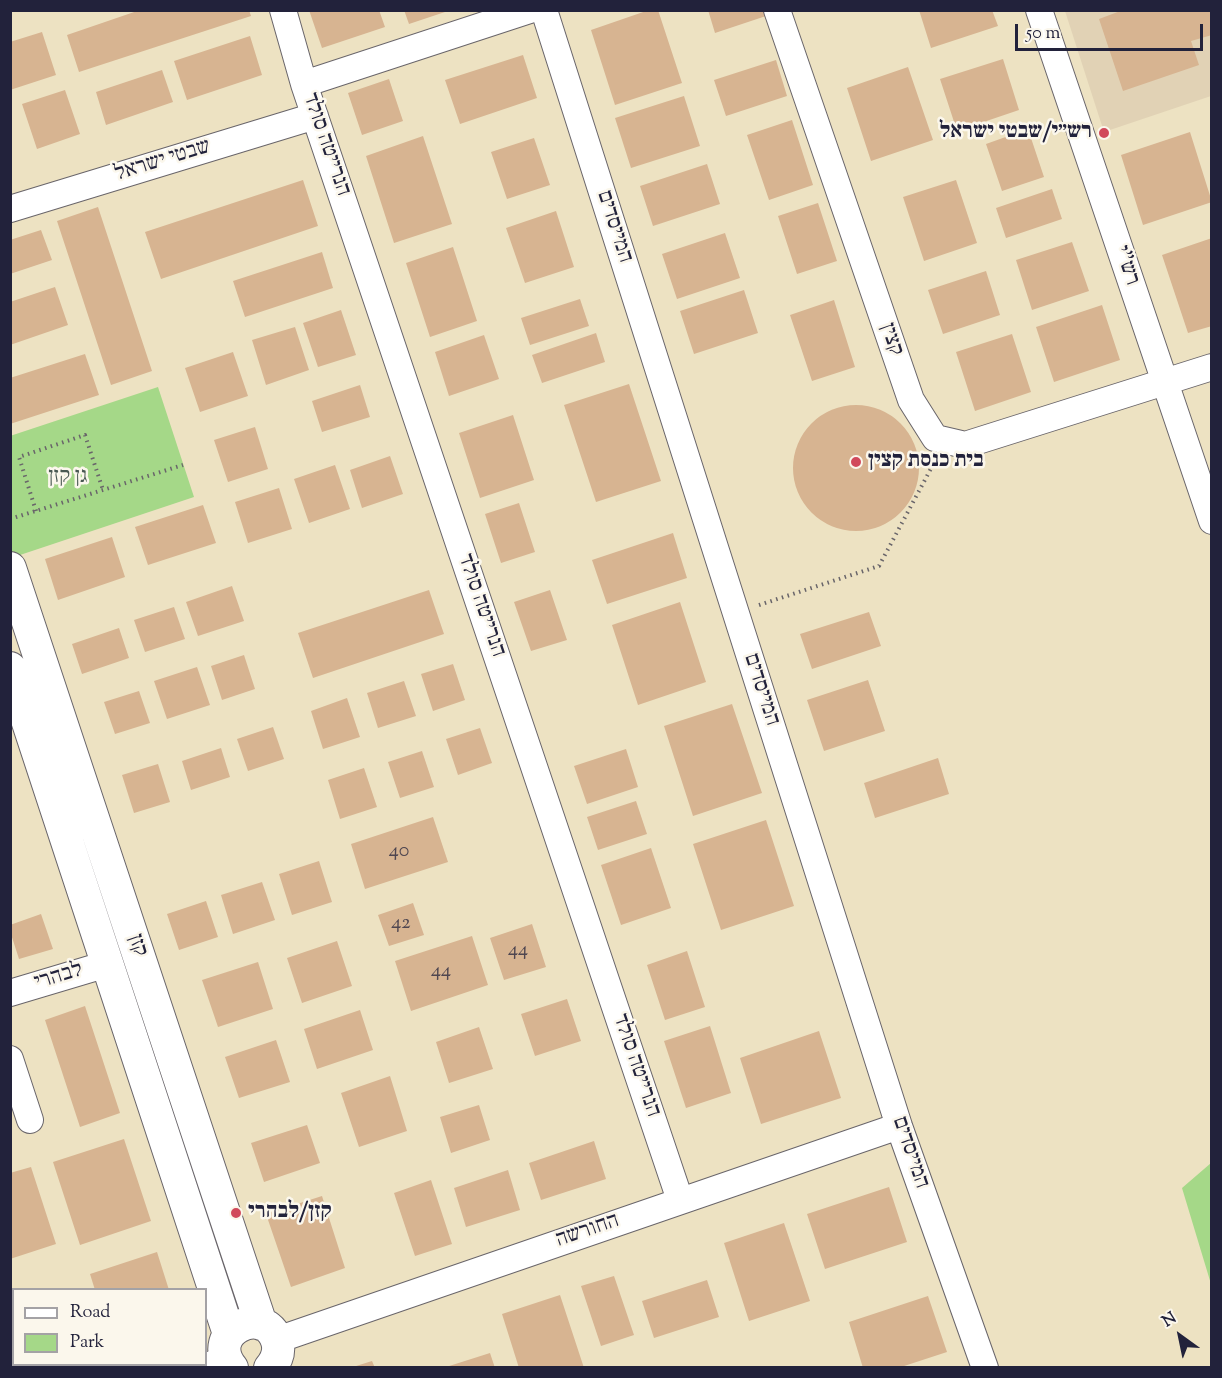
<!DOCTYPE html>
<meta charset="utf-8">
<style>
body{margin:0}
#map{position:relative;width:1222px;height:1378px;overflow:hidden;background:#ede2c2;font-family:"Sorts Mill Goudy",serif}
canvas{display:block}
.frame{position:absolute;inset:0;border:12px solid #22223b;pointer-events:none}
.legend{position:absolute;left:12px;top:1288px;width:195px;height:78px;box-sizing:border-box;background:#fbf7ec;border:2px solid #a4a2a5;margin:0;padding:8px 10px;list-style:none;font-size:18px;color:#22223b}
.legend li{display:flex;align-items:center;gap:12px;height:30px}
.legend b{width:30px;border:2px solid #a4a2a5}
.north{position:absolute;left:1150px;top:1306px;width:60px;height:60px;-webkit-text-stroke:4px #fbf7ec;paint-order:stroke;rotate:327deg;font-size:16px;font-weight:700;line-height:24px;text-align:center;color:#22223b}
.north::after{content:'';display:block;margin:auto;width:21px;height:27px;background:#22223b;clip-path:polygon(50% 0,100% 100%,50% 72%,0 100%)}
.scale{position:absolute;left:1015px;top:24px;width:188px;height:27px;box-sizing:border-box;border:3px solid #22223b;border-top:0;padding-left:8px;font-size:18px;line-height:21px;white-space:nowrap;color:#22223b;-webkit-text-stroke:4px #fbf7ec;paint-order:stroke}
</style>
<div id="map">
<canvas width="1222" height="1378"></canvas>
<div class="frame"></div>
<ul class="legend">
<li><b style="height:8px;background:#fff"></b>Road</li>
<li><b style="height:16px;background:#a5d888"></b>Park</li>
</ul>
<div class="north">N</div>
<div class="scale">50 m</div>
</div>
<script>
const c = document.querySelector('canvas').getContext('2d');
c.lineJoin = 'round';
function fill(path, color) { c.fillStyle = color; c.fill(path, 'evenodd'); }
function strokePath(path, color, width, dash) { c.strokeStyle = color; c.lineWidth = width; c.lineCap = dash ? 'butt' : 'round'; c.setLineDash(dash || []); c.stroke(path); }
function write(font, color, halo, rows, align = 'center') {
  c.font = font + ' "Sorts Mill Goudy","Frank Ruhl Libre",serif'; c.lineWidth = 5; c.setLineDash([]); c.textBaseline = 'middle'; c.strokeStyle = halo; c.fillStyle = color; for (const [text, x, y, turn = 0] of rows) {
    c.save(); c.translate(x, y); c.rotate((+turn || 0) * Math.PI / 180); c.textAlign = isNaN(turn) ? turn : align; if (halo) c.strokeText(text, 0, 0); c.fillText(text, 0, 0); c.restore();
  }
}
fill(new Path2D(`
 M1065 11H1211V96L1104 132Z`), '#e1d2b5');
fill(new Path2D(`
 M158 387 194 497 11 558 10 436Z
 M1211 1163V1284L1182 1188Z`), '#a5d888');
fill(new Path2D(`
 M140 10H249L251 16 79 72 67 35Z
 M309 10H379L385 27 322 48Z
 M404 10H448V11L409 24Z
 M649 10H658L682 83 615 105 591 30Z
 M708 10H764L766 16 715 33Z
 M919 10H992L998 26 931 48Z
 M1123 10H1212V35L1191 41 1199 65 1123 91 1099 19Z
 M42 32 56 75 10 90V42Z
 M250 36 262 75 187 100 174 61Z
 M523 55 537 98 460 124 445 80Z
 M1003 59 1019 110 957 131 940 79Z
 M776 60 787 96 726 116 714 80Z
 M908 67 933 140 871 161 847 88Z
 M162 70 173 102 106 125 96 92Z
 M389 79 403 121 362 135 348 93Z
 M65 90 80 134 37 149 22 104Z
 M684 96 700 146 631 168 615 118Z
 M792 120 813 185 769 200 747 135Z
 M1028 129 1044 177 1002 191 986 144Z
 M1190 132 1212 202 1143 225 1121 155Z
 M423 136 452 224 394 243 366 156Z
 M534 138 550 185 507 199 491 152Z
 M707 164 720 204 653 226 640 186Z
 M303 180 318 226 161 279 145 232Z
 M956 180 977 243 924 261 903 197Z
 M1052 189 1062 219 1006 238 996 208Z
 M818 203 837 261 797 274 778 216Z
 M98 207 152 371 111 385 57 221Z
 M556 211 574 267 525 283 506 228Z
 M41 230 52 260 10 274V240Z
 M725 233 740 278 677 299 662 254Z
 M1212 238V326L1188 333 1162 255Z
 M1072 242 1089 291 1032 310 1016 260Z
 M453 247 477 321 430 337 406 263Z
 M322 252 333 288 245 317 233 281Z
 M986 271 1000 315 943 334 928 290Z
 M55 287 68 325 10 345V302Z
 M744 290 758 333 694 354 680 311Z
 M580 299 589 326 530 345 521 318Z
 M834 300 855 367 812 381 790 315Z
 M1102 305 1120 360 1054 382 1036 327Z
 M341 310 356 355 318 367 303 323Z
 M295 327 309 370 266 385 252 340Z
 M596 333 605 362 542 383 532 355Z
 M1012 334 1031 392 975 411 956 352Z
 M484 335 499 379 449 396 435 352Z
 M233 352 248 396 200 412 185 368Z
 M85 354 99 395 10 424V378Z
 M629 384 661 481 596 502 564 405Z
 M360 385 370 417 322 432 312 401Z
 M793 468a63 63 0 1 1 126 0a63 63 0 1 1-126 0Z
 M513 415 534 480 480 498 459 433Z
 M255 427 268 469 228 482 214 440Z
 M390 456 403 494 362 508 350 470Z
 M335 465 350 509 309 523 294 479Z
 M279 488 292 529 248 543 235 502Z
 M519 503 535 552 501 563 485 514Z
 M203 505 216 543 148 565 135 527Z
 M673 533 687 578 607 604 592 560Z
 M112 537 125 577 58 600 45 559Z
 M232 586 244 621 198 636 186 602Z
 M429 590 444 634 313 678 298 633Z
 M550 590 567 640 531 651 514 602Z
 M680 602 706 682 638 705 612 625Z
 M174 607 185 639 145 652 134 620Z
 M869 612 881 646 812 669 800 634Z
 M119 628 129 658 82 674 72 644Z
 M244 655 255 689 222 700 211 666Z
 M453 664 465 700 433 711 421 674Z
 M197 667 210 705 167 719 154 681Z
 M868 680 885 731 824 751 807 700Z
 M404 681 416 716 378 728 367 693Z
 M139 691 150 723 115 734 104 702Z
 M347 698 360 737 323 749 311 711Z
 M732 704 762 793 693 816 664 726Z
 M273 727 284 759 248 771 237 739Z
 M480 728 492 763 458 775 446 739Z
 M221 748 230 777 191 790 182 761Z
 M626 749 638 787 587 804 574 766Z
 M422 751 434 787 400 798 388 762Z
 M938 758 949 794 875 818 864 783Z
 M158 764 170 802 134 813 122 775Z
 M364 768 377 807 340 819 328 780Z
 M636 801 647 834 598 850 587 817Z
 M433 817 448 862 365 889 351 844Z
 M766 820 794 906 721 930 693 844Z
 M651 848 671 908 621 925 601 865Z
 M319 861 332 902 292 915 279 874Z
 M262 882 275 920 233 934 221 895Z
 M206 901 218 937 179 950 167 914Z
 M413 903 424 935 389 946 378 915Z
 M41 914 53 949 19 959 10 931V925Z
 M532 924 546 967 504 980 490 938Z
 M472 936 488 985 411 1011 395 961Z
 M337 941 352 986 302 1003 287 958Z
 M687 951 705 1007 665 1020 647 965Z
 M258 962 273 1009 218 1027 202 980Z
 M567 999 581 1041 535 1056 521 1014Z
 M85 1006 120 1113 80 1127 45 1020Z
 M360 1010 373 1050 317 1069 304 1029Z
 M710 1026 731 1093 686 1108 664 1041Z
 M479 1027 493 1069 449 1083 436 1042Z
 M819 1031 841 1098 761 1124 740 1058Z
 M276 1040 290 1082 239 1098 225 1057Z
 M390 1076 407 1131 359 1147 341 1093Z
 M479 1105 490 1140 451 1153 440 1117Z
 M307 1125 320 1163 264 1182 251 1143Z
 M124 1139 151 1221 80 1245 53 1162Z
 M594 1141 606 1179 541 1200 529 1163Z
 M31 1167 56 1244 10 1259V1173Z
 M508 1170 520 1210 466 1227 454 1188Z
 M431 1180 452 1244 415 1256 394 1193Z
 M889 1187 907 1242 825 1269 807 1214Z
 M322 1196 345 1268 291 1287 266 1214Z
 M784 1223 810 1301 749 1321 724 1243Z
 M157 1252 169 1290H95L90 1274Z
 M614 1276 634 1335 601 1346 581 1286Z
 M707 1280 719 1317 654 1338 642 1301Z
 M560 1295 584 1368H519L502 1314Z
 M928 1296 947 1352 898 1368H863L849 1322Z
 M14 1304V1364H33L26 1368H12L10 1362V1305Z
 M490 1353 495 1368H446V1367Z
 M372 1361 375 1368H353V1367Z`), '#d7b491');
const minor = new Path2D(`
 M283 10 304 84 680 1200
 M544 10 899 1126 985 1368
 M777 10 911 400 935 438 965 445 1212 367
 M1039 10 1212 521
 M304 84 530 10
 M10 209 315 116
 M10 993 107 964
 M10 1059 30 1120
 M277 1340 899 1126
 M203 1368 226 1358`);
const tertiary = new Path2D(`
 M10 568 261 1324
 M10 668 229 1334
 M232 1368C203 1332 265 1302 277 1341 280 1351 277 1360 270 1368`);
strokePath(minor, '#69656a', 28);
strokePath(tertiary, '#69656a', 34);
strokePath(new Path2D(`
 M36 511 19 457 85 435 103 490
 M10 519 183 465
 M759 605 879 566 935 461`), '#69656a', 4, [1.5, 4.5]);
strokePath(minor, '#fff', 26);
strokePath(tertiary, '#fff', 32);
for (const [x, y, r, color] of [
 [1104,133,6,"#d1495b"],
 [856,462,6,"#d1495b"],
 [236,1213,6,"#d1495b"]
]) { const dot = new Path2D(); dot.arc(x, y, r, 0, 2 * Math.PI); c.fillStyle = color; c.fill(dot); strokePath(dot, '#fbf7ec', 2); }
write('20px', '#4f4650', null, [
 ["40",399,853],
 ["42",401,925],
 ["44",518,952],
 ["44",441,973]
]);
write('bold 22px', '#22223b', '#fbf7ec', [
 ["רש״י/שבטי ישראל",1092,133,"right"],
 ["בית כנסת קצין",868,462],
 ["קזן/לבהרי",248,1213]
], 'left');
write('22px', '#22223b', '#fbf7ec', [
 ["הנרייטה סולד",325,145,71],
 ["שבטי ישראל",163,162,-17],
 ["המייסדים",613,227,72],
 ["רש\"י",1125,266,71],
 ["קצין",890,340,71],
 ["הנרייטה סולד",480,606,71],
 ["המייסדים",760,690,72],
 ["קזן",136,946,72],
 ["לבהרי",59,978,-17],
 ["הנרייטה סולד",635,1066,71],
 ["המייסדים",909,1153,71],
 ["החורשה",588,1232,-19]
]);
write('22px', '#495952', '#fbf7ec', [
 ["גן קזן",68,478]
]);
</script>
